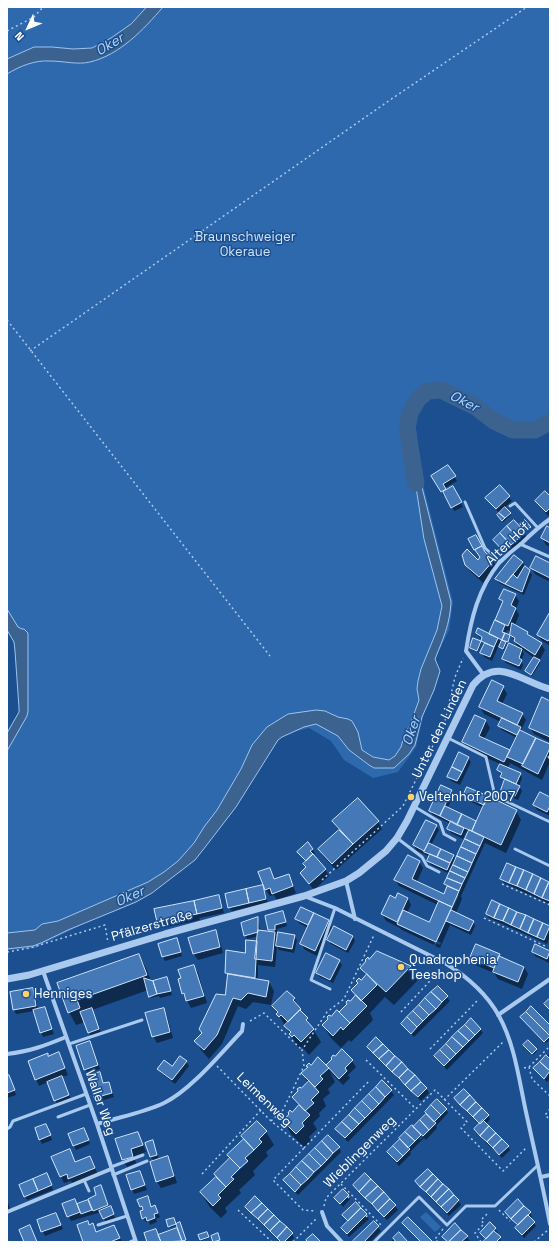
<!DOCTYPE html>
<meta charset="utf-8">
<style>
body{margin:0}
#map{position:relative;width:557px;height:1249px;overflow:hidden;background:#1b4f8f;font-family:"Space Grotesk",sans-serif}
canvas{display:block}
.frame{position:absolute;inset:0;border:8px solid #fff;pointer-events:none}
.north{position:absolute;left:8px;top:8px;width:40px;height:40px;-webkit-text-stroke:3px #1b4f8f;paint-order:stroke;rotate:226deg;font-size:11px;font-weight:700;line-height:16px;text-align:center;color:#fff}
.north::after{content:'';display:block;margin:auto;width:14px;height:18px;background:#fff;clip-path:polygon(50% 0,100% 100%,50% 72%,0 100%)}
</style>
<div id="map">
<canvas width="557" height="1249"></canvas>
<div class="frame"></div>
<div class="north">N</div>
</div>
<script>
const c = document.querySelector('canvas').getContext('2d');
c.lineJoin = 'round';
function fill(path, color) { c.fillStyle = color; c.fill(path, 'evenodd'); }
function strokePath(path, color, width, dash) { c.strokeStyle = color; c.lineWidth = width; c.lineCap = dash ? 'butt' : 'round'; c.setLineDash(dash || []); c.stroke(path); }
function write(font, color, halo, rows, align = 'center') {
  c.font = font + ' "Space Grotesk",sans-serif'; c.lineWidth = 3; c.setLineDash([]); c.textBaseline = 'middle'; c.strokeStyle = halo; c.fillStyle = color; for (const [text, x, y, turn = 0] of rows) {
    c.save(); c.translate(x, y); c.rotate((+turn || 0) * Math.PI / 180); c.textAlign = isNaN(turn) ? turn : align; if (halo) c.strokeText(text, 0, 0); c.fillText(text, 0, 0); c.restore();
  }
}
fill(new Path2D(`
 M7 7H550V427L536 434 503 433 475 408 441 393H430L414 412 423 485 453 602 449 630 437 655 416 747 398 772 373 778 344 760 331 741 309 728 276 736 223 824 182 871 153 889 35 948 7 950V736L21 713 17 643 7 627Z
 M426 1212 441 1227 435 1232 420 1217Z`), '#2e69ad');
const water = new Path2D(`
 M147 7H163C144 29 120 55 90 62 78 65 63 61 50 61 35 60 20 66 7 74V59L34 47H52L73 49 92 48 111 38 131 24Z
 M407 428 451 602C450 624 443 639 435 659L440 671 434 690 422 717 415 745 409 754 394 768H374L369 765 349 750 338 736 316 724 304 727 282 737 278 740 236 807 206 846 195 860 152 893 136 902 68 930 41 943 33 946 7 949V933L35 930 42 924 58 921 148 882 164 872 178 861 194 843 204 827 217 810 241 769 252 745 267 727 288 714 316 710 325 711 338 717 348 719 352 721 358 732 362 750 373 757 389 760 395 756 401 747 404 736 410 725 419 700 417 689 418 681 421 669 437 630 442 606 424 539Z
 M7 609 18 627 22 629H24L28 633V711L27 716 7 751V733L19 712V708L15 651 14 642 7 630Z`);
fill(water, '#3c6290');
strokePath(water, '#9cc4f0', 1);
fill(new Path2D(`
 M448 466 457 481 445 488 446 491 453 488 463 507 454 511 446 495 444 496 432 476Z
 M500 486 512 501 504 508 511 515 503 522 498 516 500 514 487 498Z
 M550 497V514L548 516 536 501Z
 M550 529V547L546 545 542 538Z
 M524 533 527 537 507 555 494 540Z
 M476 537 485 554 493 561 497 567 483 583 470 571 465 564 478 562 481 558 475 550Z
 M522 562 532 575 524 595 499 583 496 579ZM520 573 521 574 517 579 516 578Z
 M550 564V582L535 574 531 568Z
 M515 595 519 601 516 609 519 615 515 625 527 633 530 637 541 644 545 650 539 661 540 663 532 676 527 671 534 658 522 649 524 654 521 661 523 665 521 670 506 663 503 659 519 649 511 634V632L507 630 505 634 510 636 509 643 507 642 504 650 501 648 499 645 492 661 484 657 482 652 485 646 482 641 478 652 472 650 471 648 474 640 481 642 482 639 480 638 477 633 489 635 503 604 500 599ZM503 629H505L501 637Z
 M550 614V646L542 641 538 635Z
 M503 687 507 694 502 704 522 714 526 720 521 730 523 732 550 745V762L542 780 510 763 508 768 520 774 522 778 519 786 522 791 518 800 504 794 502 790 505 782 498 770 500 764 467 749 463 742 475 716 486 721 490 728 484 739 511 752 517 738 502 730 499 726 501 722 484 714 480 707Z
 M550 702V742L534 734 530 728Z
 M468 758 471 762 460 785 451 781 448 777Z
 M451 791 454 795 447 809 476 822 477 823 484 808 467 800 464 796 516 811 521 820 506 853 485 843 461 896 462 899 456 913 473 921 475 926 471 935 450 925 440 948 435 946 437 943 440 945 441 943 437 941 459 895H456L436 941 397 923V925L435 942 434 945 402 930 400 928 386 921 382 914 396 899 408 898 411 905 407 913 430 924 438 905 399 886 395 880 419 862 423 868 417 882 444 895 447 888 445 884 450 874 431 865 428 860 430 857 416 850 414 845 436 826 439 830 431 845 453 855 456 860 469 833 466 832 463 839 451 833 449 829 451 824 433 815 430 811Z
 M550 798V816L537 810 534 805Z
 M333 821 378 822 382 829 336 870 323 856 319 849 339 831Z
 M312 849 315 853 313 855 325 869 329 876 314 890 301 873 306 868 304 864 306 862 301 856Z
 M270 869 275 880 288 875 296 893 277 900 274 895 270 896 266 890Z
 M502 879 550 883V904L504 883Z
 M262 886 264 890 268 903 232 911 229 907Z
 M219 896 221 901 224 913 199 918 200 920 162 928 158 921Z
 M492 901 550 927V936L547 944 489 918 487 914Z
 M301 908 328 921 332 927 327 937 353 936 355 941 348 953 331 944 327 938 319 957 305 950 301 944 308 928 299 923 296 919Z
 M282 912 287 926 277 929V934H275L277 938 294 936 297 940 294 953 279 950 277 947 275 967 258 965V980L269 982 274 991 271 1005 253 1002 246 1009 238 1006 222 1044 209 1059 201 1050 196 1041 203 1034 226 996 229 976 226 972 258 942 259 936 247 939 245 935 257 919 259 923 260 931 271 933 269 929Z
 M215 931 219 938 223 953 198 960 194 954Z
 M176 939 182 956 165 961 163 957Z
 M536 945 550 952 549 963 535 956 533 952Z
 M377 952 410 967 418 980 394 1005 385 997 370 1013 373 1020 351 1042 349 1040 341 1048 331 1038 323 1025 331 1017 339 1014 356 997 352 990 366 976 361 968Z
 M139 955 146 968 151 981 154 982 167 978 172 995 160 998 159 996 151 998 148 990 92 1010 101 1033 91 1037 85 1022 76 1025 69 1012 58 984Z
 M499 955 501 958 524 967 528 974 522 989 498 979 494 973 475 965 471 958Z
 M339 961 342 965 333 983 320 977 317 973Z
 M194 966 198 973 207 1003 191 1008 183 993 182 979Z
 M438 987 450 1001 414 1037 402 1024Z
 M33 990 35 994 38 1010 45 1008 54 1034 43 1037 34 1011 16 1014 14 1010Z
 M294 999 321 1042 309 1055 302 1047 300 1049 298 1047 273 1006Z
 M163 1009 167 1016 173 1038 157 1043 153 1036Z
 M522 1019 550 1027V1040L546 1043Z
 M480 1029 483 1033 447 1070 438 1060 435 1056Z
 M92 1046 100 1069 88 1073 85 1069Z
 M368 1047 426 1088 429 1093 421 1101 370 1051Z
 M526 1047 536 1049 537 1051 533 1055Z
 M59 1053 68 1075 62 1077 71 1099 57 1104 48 1082 39 1086 36 1079 48 1057Z
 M550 1053V1079L547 1082 535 1068Z
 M186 1061 189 1066 175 1084 161 1073 158 1069 172 1067Z
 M352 1061 356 1067 348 1075 350 1078 343 1085 330 1072 335 1082 328 1089 330 1093 323 1099 326 1106 319 1113 320 1116 313 1123 317 1129 309 1137 311 1140 304 1147 291 1134 284 1121 299 1107 293 1097 308 1083 303 1074 311 1066 326 1067Z
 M100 1073 104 1084 108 1083 114 1097 97 1102 89 1077Z
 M7 1077 11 1081 16 1095 7 1098Z
 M391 1091 394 1095 348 1142 339 1133 337 1129Z
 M455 1098 488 1115 490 1119 486 1124 508 1146 510 1150 502 1158 477 1134 475 1130 480 1125 458 1103Z
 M446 1109 448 1113 436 1126 437 1128 426 1140 424 1138 410 1152 411 1154 399 1166 388 1153 427 1114 426 1112ZM436 1121V1124L420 1140 419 1139Z
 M48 1129 52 1140 42 1144 40 1140Z
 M266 1132 274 1145 266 1152 268 1156 253 1171 255 1175 239 1190 241 1193 225 1208 227 1212 221 1218 209 1206 201 1193 217 1178 215 1174 231 1159 244 1140 242 1137ZM248 1159V1162L234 1175 233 1174Z
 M86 1133 90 1144 76 1150 74 1146Z
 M138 1133 146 1152 134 1156 136 1163 127 1167 123 1160 116 1140Z
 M154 1146 159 1160 167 1157 171 1164 177 1183 161 1188 157 1182 154 1161 151 1157Z
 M339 1147 341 1152 298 1195 287 1184 284 1180Z
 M69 1150 75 1162 93 1163 98 1175 73 1185 71 1181 64 1183 52 1157Z
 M140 1172 147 1190 134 1194 132 1189Z
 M49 1179 53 1190 27 1200 25 1196Z
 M417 1182 458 1200 461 1205 449 1216 419 1186Z
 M354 1185 395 1206 398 1210 387 1220 356 1190Z
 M103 1190 109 1208 116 1219 106 1223 101 1212 71 1221 63 1205 75 1200 77 1205 90 1200Z
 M348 1195 350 1199 343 1207 335 1198Z
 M147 1197 152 1208 155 1206 160 1217 156 1219 157 1222 150 1225 149 1221 146 1222 143 1218V1211L139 1200Z
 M7 1200 11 1211 7 1213Z
 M246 1207 292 1234 294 1238 290 1242H280L249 1211Z
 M506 1212 530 1213 532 1217 531 1219 536 1226 524 1238 516 1228 518 1226Z
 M56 1214 63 1229 45 1236 38 1221Z
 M366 1214 369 1219 349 1237 342 1228 348 1222 343 1215Z
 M174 1221 176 1225 180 1224 187 1241 148 1242 156 1230 159 1236 178 1229 177 1225 170 1228 169 1226Z
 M87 1222 90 1226 92 1225 97 1233 114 1226 122 1242H85Z
 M374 1222 381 1231 370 1242H355Z
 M455 1225 467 1236 469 1241 468 1242H447L446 1241 443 1237Z
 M495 1229 498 1233 496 1234 502 1242H485L486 1240 481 1233Z
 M399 1234 407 1242H390Z
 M207 1235 209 1238 201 1241 200 1239Z`), '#0007');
strokePath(new Path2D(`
 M416 483 407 428 410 413 419 398 428 391 441 390 476 407 494 421 513 430H535L550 422`), '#3c6290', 17);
const building = new Path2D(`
 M448 465 456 476 443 484 446 489 441 492 431 476Z
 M500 485 510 496 496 509 485 498Z
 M453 486 462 502 451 508 443 492Z
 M545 491 550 496V508L546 512 535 501Z
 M505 507 511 513 505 518 499 513Z
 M499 513 505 518 502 521 497 515Z
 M514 520 525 532 518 539 507 526Z
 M525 520 531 527 526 530 520 524Z
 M507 526 518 539 511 545 500 533Z
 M547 526 550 528V543L541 538Z
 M500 533 511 545 504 552 493 540Z
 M476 535 482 546 474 550 468 539Z
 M482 546 485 552 494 560 479 577 465 565 462 555 467 549 478 560 480 557 475 550Z
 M514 555 523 562 505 584 495 579Z
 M536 556 550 563V578L530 568Z
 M525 566 530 570 522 592 505 584 513 574 517 578Z
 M504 589 516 594 511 605 516 608 508 626 495 620 503 601 499 599Z
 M550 612V638L548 641 537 635Z
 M495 620 505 625 502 632 505 633 502 640 489 634Z
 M512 623 528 632 527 634 542 643 535 655 514 641 515 638 510 635Z
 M478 628 498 638 494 647 481 641 482 637 476 633Z
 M505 633 510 635 508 642 502 640Z
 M473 638 481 641 477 651 470 648Z
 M502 640 506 642 503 649 499 647Z
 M485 643 494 647 490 657 480 653Z
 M509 643 522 649 519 658 522 660 519 666 502 659Z
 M534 657 540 660 531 675 525 671Z
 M492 680 504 686 497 701 523 713 517 725 479 707Z
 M542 697 550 701V737L529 728Z
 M475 715 486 720 479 736 510 750 504 762 462 742Z
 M502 718 521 727 517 735 498 726Z
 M520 730 536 738 523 764 507 757Z
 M536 738 550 744V748L538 774 522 766Z
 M459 752 469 757 462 772 452 767Z
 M500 764 521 773 516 784 500 777 502 773 497 770Z
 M452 767 462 772 457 781 447 777Z
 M505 779 520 786 515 796 501 790Z
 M441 785 452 790 440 816 429 811Z
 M467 787 488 796 484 805 463 796Z
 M540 792 550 797V806L547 812 533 805Z
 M488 796 517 810 501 845 472 831Z
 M358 798 379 821 353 844 332 821Z
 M445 806 462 814 457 825 440 816Z
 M462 814 476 821 472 831 457 825Z
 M426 820 437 825 424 851 413 845Z
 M451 821 464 828 461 835 447 829Z
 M339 830 353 844 332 864 318 849Z
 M469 830 484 837 480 846 465 839Z
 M465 839 480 846 476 854 461 847Z
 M308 842 313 849 310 851 313 854 306 861 297 852Z
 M429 843 441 849 437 857 424 852Z
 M461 847 476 854 472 863 457 856Z
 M441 849 454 855 450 863 437 857Z
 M313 854 326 869 309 884 300 873 306 867 303 864Z
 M430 854 450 863 447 870 427 861Z
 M408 855 420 861 412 879 444 894 447 886 459 891 452 907 394 880Z
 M457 856 472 863 468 872 453 865Z
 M507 863 516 867 509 883 500 879Z
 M453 865 468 872 465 878 450 871Z
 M516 867 524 870 517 886 509 883Z
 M270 868 274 879 289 874 293 886 272 894 270 888 265 890 258 872Z
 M524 870 533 874 526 890 517 886Z
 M450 871 465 878 462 884 447 878Z
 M533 874 541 878 534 894 526 890Z
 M447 878 462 884 459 891 444 884Z
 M541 878 549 882 542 898 534 894Z
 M549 882H550V901L542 898Z
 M263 885 266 899 249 903 246 889Z
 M246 889 249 903 228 908 225 894Z
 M398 893 408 898 397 922 381 914 390 895 395 898Z
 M219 895 222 908 197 914 194 901Z
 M492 900 500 904 494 918 486 914Z
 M194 901 197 914 157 922 154 909Z
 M439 901 452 907 436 942 397 924 403 910 429 922Z
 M500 904 509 908 503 921 494 918Z
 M301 907 314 913 308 925 295 919Z
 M509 908 517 912 511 925 503 921Z
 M451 910 474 921 469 931 446 921Z
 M283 911 286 922 275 925V930H268L265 916Z
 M517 912 526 915 520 929 511 925Z
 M314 913 329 920 315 951 300 944Z
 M526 915 534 919 528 933 520 929Z
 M258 917V932L244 936 241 923Z
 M534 919 543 923 537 937 528 933Z
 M543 923 550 926 544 940 537 937Z
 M334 926 353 936 346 950 327 940Z
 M216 930 220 947 193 954 188 938Z
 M258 930 275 932 272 961 255 959Z
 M278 932 295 935 292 949 276 946Z
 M177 938 181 952 162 957 158 944Z
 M246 940 257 941 255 978 225 973 226 950 245 953Z
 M476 944 500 954 494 968 470 958Z
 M535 944 550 951 547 959 532 952Z
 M377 951 411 966 386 992 360 968 366 961 365 960 368 957 369 959Z
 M326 953 340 960 330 980 316 973Z
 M139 954 147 975 77 1000 80 1008 68 1013 57 983Z
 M499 956 524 967 518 982 493 972Z
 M194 965 204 996 186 1001 184 993 182 994 178 979 181 978 178 970Z
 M228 974 269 981 266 997 248 993 241 1000 233 998 217 1035 204 1050 194 1041 202 1033 199 1029 216 994 225 995Z
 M367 974 377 985 361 1001 351 990 358 983 356 981 359 978 361 980Z
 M167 977 171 991 157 994 153 981Z
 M144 978 153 981 157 994 149 997Z
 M438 986 448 996 442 1002 431 992Z
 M33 988 36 1006 13 1010 10 992Z
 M287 991 295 998 293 1000 301 1009 288 1022 281 1015 279 1017 276 1014 278 1012 272 1006Z
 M431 992 442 1002 436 1009 425 998Z
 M356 995 367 1006 350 1023 339 1012 347 1004 346 1002 348 1000 350 1001Z
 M425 998 436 1009 429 1015 419 1005Z
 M549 999 550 1000V1010L544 1004Z
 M419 1005 429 1015 423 1021 413 1011Z
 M531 1006 550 1025V1036L526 1012Z
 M45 1007 52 1029 40 1033 33 1010Z
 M92 1008 99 1029 88 1033 80 1012Z
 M164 1008 170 1032 152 1037 145 1013Z
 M300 1010 308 1018 306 1020 314 1029 301 1042 294 1035 292 1037 289 1034 291 1032 284 1026Z
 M337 1010 350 1023 343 1030 341 1027 333 1036 322 1025 328 1019 327 1017 329 1015 331 1016Z
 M413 1011 423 1021 417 1027 407 1017Z
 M526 1012 550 1036 544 1042 520 1017Z
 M407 1017 417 1027 411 1034 401 1024Z
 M471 1018 481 1029 475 1035 465 1025Z
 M465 1025 475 1035 469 1041 458 1031Z
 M458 1031 469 1041 463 1047 452 1037Z
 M376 1037 383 1044 373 1053 367 1047Z
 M452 1037 463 1047 456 1054 446 1044Z
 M528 1040 537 1049 532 1054 523 1045Z
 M90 1041 98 1065 84 1070 76 1046Z
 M383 1044 389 1050 379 1059 373 1053Z
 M446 1044 456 1054 450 1060 440 1050Z
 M342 1049 353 1060 345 1068 347 1071 339 1079 326 1065 332 1059 331 1058 333 1055 335 1056Z
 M389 1050 395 1056 386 1066 379 1059Z
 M440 1050 450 1060 444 1066 434 1056Z
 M59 1052 65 1068 35 1080 28 1061 48 1053V1056Z
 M546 1055 550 1059V1071L540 1062Z
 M180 1056 187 1061 172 1080 157 1069 164 1060 172 1066Z
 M395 1056 402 1062 392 1072 386 1066Z
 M318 1057 329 1068 320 1076 323 1079 315 1087 301 1073 308 1067 306 1066 309 1063 311 1065Z
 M402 1062 408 1069 399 1078 392 1072Z
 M540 1062 550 1071 544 1079 533 1068Z
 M408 1069 415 1075 405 1085 399 1078Z
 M100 1072 103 1083 109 1082 112 1093 94 1098 87 1076Z
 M9 1075 15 1090 7 1093V1076Z
 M415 1075 421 1082 411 1091 405 1085Z
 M62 1076 69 1095 54 1101 47 1082Z
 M382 1080 392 1090 385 1097 376 1087Z
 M309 1081 319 1092 311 1100 314 1103 305 1111 292 1097 298 1091 297 1089 300 1087 301 1088Z
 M421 1082 427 1088 418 1097 411 1091Z
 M376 1087 385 1097 379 1104 369 1094Z
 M464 1089 470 1095 460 1105 454 1098Z
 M369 1094 379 1104 372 1111 362 1101Z
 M470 1095 476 1102 467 1111 460 1105Z
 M437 1099 447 1109 441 1115 431 1105Z
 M362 1101 372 1111 365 1118 355 1108Z
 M476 1102 482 1108 473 1117 467 1111Z
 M299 1105 310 1115 302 1123 304 1126 296 1134 283 1121 289 1114 288 1113 290 1110 292 1112Z
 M431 1105 441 1115 434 1122 425 1112Z
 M355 1108 365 1118 359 1124 349 1115Z
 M482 1108 489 1115 480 1124 473 1117Z
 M426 1114 436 1123 429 1130 420 1120Z
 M349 1115 359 1124 352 1131 342 1122Z
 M420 1120 429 1130 423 1136 413 1127Z
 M483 1120 489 1126 480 1136 474 1129Z
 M257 1121 267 1131 259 1139 262 1142 254 1150 241 1136Z
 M342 1122 352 1131 345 1138 335 1129Z
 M46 1124 51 1135 39 1140 35 1128Z
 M412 1125 421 1135 415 1141 405 1132Z
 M489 1126 496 1133 487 1142 480 1136Z
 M84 1128 89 1140 73 1146 68 1134Z
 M138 1132 143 1145 131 1149 133 1157 122 1160 115 1139Z
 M405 1132 415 1141 408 1148 399 1138Z
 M496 1133 502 1139 493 1148 487 1142Z
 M328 1135 340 1147 333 1153 322 1141Z
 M244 1139 254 1150 245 1158 248 1161 240 1168 227 1155Z
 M400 1139 410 1149 403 1156 393 1146Z
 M502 1139 509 1146 499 1155 493 1148Z
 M153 1140 157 1155 150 1157 145 1143Z
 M322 1141 333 1153 327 1160 315 1148Z
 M393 1146 403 1156 397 1162 387 1152Z
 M315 1148 327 1160 321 1166 309 1154Z
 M70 1149 75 1162 90 1156 95 1168 68 1179 67 1174 60 1177 51 1157Z
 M309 1154 321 1166 314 1172 302 1161Z
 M168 1156 174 1176 156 1182 150 1162Z
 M230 1158 240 1168 231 1177 234 1179 226 1187 214 1174Z
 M302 1161 314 1172 308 1179 296 1167Z
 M296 1167 308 1179 301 1185 290 1174Z
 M428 1169 433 1174 420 1187 415 1181Z
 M140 1171 145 1185 131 1190 126 1175Z
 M47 1173 52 1185 38 1191 33 1179Z
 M365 1173 371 1179 359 1192 353 1185Z
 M290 1174 301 1185 295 1192 283 1180Z
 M433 1174 438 1179 426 1192 420 1187Z
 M216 1177 226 1187 218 1195 221 1198 213 1206 200 1192Z
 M33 1179 38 1191 24 1197 19 1185Z
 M371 1179 378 1186 365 1198 359 1192Z
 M438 1179 443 1184 431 1197 426 1192Z
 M443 1184 449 1189 436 1202 431 1197Z
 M101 1185 108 1205 93 1211 88 1199 96 1195 94 1188Z
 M378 1186 384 1192 372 1204 365 1198Z
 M343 1189 349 1195 340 1204 334 1198Z
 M449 1189 454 1195 441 1207 436 1202Z
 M384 1192 390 1199 378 1211 372 1204Z
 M454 1195 459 1200 447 1213 441 1207Z
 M148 1196 151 1207 155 1205 158 1213 154 1214 155 1218 147 1221 146 1217 142 1219 140 1211 143 1210 142 1206 140 1207 137 1200Z
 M255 1196 262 1203 251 1213 245 1207Z
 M75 1199 80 1212 67 1217 62 1204Z
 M390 1199 396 1205 384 1217 378 1211Z
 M518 1199 524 1206 511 1219 505 1212Z
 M88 1200 92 1210 81 1214 77 1204Z
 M356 1202 361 1208 348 1221 342 1215Z
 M262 1203 268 1209 258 1219 251 1213Z
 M111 1206 114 1214 103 1219 99 1211Z
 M524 1206 531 1212 518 1225 511 1219Z
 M361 1208 367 1214 347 1234 341 1228Z
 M268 1209 274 1215 264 1225 258 1219Z
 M56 1213 61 1225 41 1232 37 1220Z
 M274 1215 280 1221 270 1231 264 1225Z
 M528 1215 535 1222 522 1235 515 1228Z
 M408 1217 433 1242H421L402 1223Z
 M174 1218 176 1224 168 1227 166 1220Z
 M88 1221 89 1225 93 1223 96 1232 114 1225 120 1238 110 1242H83L77 1225Z
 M280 1221 287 1227 277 1238 270 1231Z
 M374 1221 379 1226 364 1242H354L353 1241Z
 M180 1222 186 1240 182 1241 176 1224Z
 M490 1222 496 1228 486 1239 480 1233Z
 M455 1223 461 1230 448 1242 442 1237Z
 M30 1225 37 1242H24L19 1230Z
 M287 1227 293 1233 284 1242H281L277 1238Z
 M177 1228 182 1241 161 1242 158 1235Z
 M156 1229 161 1242H147L144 1233Z
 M461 1230 468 1236 461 1242H449Z
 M494 1231 501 1237 496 1242H485L484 1241Z
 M207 1232 209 1237 200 1240 198 1235Z
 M399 1232 408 1242H396L393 1238Z
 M218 1233 220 1240 213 1242 211 1236Z
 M313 1234 321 1242H308L306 1240Z`);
fill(building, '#4478b7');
strokePath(building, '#cfe3fa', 1);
strokePath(new Path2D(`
 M7 31 34 17 43 7
 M7 320 270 656
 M30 351 390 100 527 7
 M322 880 403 806 445 721 455 677 463 658
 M502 884 550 905
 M484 918 545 946
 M7 952 30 948 105 925 108 943
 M401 1012 442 968
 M250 1021 264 1013 302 1050
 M430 1049 479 999
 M366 1060 416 1109
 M217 1066 271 1121 304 1148 273 1180 303 1210 316 1211
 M529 1067 550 1046
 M524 1068 529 1067 532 1079 550 1096
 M444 1100 503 1042
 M548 1118 545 1115 550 1109
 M271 1121 283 1110 304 1066 302 1050 327 1012 344 999 374 935
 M304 1148 369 1081
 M202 1174 261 1110
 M341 1184 382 1226
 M348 1198 350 1195
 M324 1206 326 1198 435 1090 467 1122 461 1128 503 1171 526 1148
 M238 1210 272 1242
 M499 1210 510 1221
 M366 1217 369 1214
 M293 1242 317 1218
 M438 1242 435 1239 443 1229
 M481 1242 475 1233 484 1224 481 1220 488 1213
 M534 1242 548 1230`), '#a9c9ee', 1.5, [2, 3]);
strokePath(new Path2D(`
 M465 502 485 548 500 562
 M510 506 515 503 538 528
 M520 544 550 557
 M448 738 486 757 495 796 550 822
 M549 757 550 758
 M415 807 440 822 444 834 455 840
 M397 838 422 857 427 866 439 872
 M515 849 550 866
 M330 989 311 980 335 908
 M69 1044 142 1020
 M58 1117 90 1105
 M7 1129 10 1127 13 1121 86 1094
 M111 1167 143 1155
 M113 1175 147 1161
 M84 1180 89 1191
 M98 1225 127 1216
 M130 1242 135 1240
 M374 1242 419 1197 447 1225 466 1206H495L537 1166`), '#a9c9ee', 3);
strokePath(new Path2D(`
 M483 674 466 651C471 619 478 589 499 563 506 556 514 549 522 543 531 534 540 526 550 519
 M346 881 355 919
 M304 896 335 908 445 963C466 976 487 994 499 1016 515 1045 519 1080 526 1112 534 1149 543 1186 550 1224
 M43 971 97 1124 136 1242
 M498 1015 550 979
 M7 1054C31 1051 44 1046 66 1037
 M97 1124C119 1117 143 1113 164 1103 191 1090 221 1053 242 1031L243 1024
 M541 1177 550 1175
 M7 1212 111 1169
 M322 1212 327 1226 342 1242`), '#a9c9ee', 4);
strokePath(new Path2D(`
 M7 979 29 975 165 934 304 896 346 881 359 873 386 851 397 838 407 821 473 685C497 655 522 682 550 689`), '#a9c9ee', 7);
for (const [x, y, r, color] of [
 [411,797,4,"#ffd166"],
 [401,967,4,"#ffd166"],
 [26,994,4,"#ffd166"]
]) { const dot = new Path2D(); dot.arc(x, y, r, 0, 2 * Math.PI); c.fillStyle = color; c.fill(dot); strokePath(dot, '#1b4f8f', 1.5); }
write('13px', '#cfe3fa', '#1b4f8f', [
 ["Braunschweiger",245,237],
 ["Okeraue",245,252]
]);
write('13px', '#fff', '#1b4f8f', [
 ["Alter Hof",508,544,-44],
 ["Unter den Linden",440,729,-64],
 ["Pfälzerstraße",152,926,-16],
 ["Leimenweg",264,1100,44],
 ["Waller Weg",100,1103,71],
 ["Wieblingenweg",360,1152,-45]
]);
write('13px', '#fff', '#1b4f8f', [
 ["Veltenhof 2007",419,797],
 ["Quadrophenia",409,960],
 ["Teeshop",409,975],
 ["Henniges",34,994]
], 'left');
write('italic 14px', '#b5d3f5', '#1b4f8f', [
 ["Oker",110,45,-31],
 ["Oker",464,402,27],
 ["Oker",412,731,-71],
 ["Oker",130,897,-24]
]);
</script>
